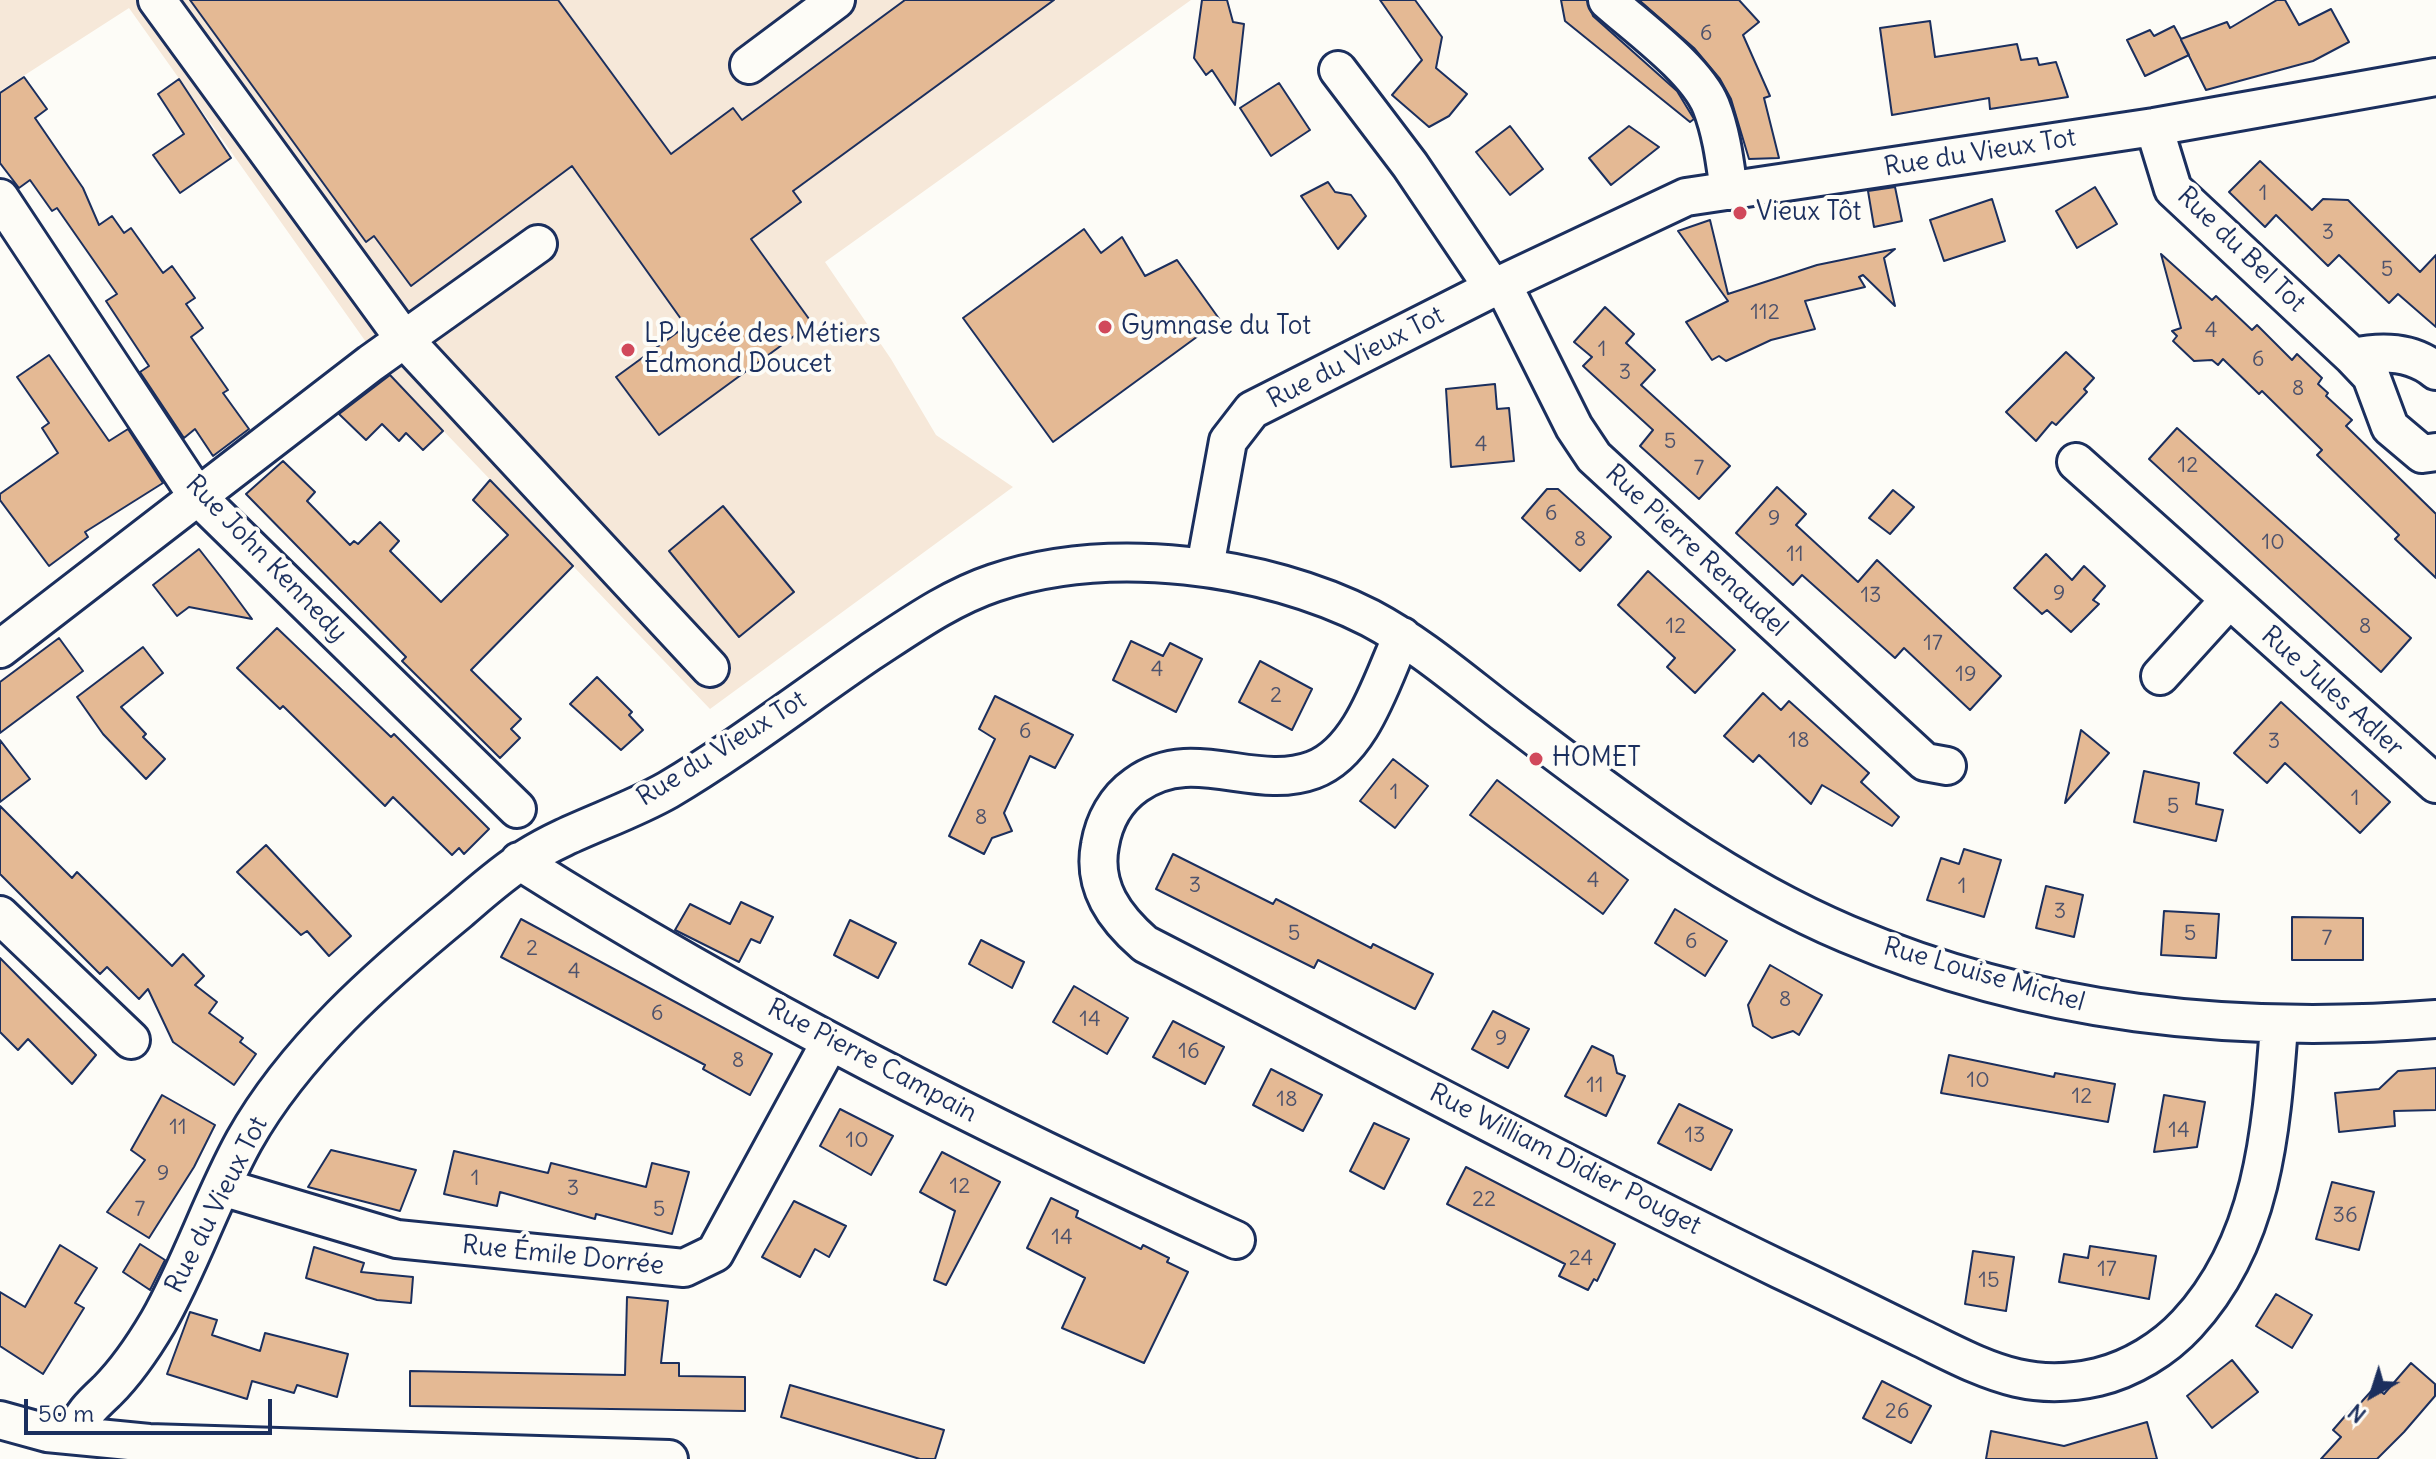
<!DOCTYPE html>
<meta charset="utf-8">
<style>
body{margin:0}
#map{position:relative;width:2436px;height:1459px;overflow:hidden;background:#fdfcf7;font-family:Delius,sans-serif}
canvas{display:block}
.north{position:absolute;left:2332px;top:1355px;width:80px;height:80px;-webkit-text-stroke:6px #fdfcf7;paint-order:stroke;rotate:219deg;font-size:22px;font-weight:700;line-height:32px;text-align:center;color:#1b2f5e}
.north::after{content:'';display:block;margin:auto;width:28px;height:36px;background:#1b2f5e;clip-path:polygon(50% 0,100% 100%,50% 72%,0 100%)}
.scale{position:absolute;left:24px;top:1399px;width:248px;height:36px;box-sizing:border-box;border:4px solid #1b2f5e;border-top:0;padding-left:10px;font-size:24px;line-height:28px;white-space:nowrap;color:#1b2f5e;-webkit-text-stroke:6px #fdfcf7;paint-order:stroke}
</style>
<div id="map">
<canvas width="2436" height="1459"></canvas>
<div class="north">N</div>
<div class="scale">50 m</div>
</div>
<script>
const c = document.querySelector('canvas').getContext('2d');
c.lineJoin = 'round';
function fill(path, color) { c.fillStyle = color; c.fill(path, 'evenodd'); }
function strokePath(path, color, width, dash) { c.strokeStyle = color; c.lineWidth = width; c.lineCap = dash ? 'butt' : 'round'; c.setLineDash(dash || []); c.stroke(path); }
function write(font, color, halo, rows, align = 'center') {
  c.font = font + ' Delius,sans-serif'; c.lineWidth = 8; c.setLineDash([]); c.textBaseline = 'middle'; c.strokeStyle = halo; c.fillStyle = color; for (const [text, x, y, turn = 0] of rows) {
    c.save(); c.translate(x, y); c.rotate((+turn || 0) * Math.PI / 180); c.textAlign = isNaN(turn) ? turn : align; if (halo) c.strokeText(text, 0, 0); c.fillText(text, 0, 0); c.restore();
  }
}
fill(new Path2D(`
 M0 0H1191L825 262 891 359 936 435 1013 487 710 709 388 373 129 8 0 91Z`), '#f6e8d9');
const building = new Path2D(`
 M190 0H558L671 154 733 108 742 120 905 0H1054L793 191 801 202 751 239 812 323 659 435 616 377 686 326 572 166 411 286 374 236 366 242Z
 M1202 0H1227L1233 22 1244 24 1235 105 1212 70 1206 75 1194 58Z
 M1380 0H1415L1442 37 1436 68 1467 94 1449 116 1429 127 1392 95 1422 60Z
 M1561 0H1587L1593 16 1677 91 1694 119 1690 122 1565 21Z
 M1639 0H1739L1759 22 1743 35 1770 96 1764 98 1779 158 1749 159 1731 99 1720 79 1694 48Z
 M2277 0H2285L2299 25 2331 9 2349 42 2313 61 2206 90 2181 40 2189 55 2145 76 2127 40 2150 30 2154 36 2174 26 2181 39 2227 22 2230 28Z
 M1930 21 1935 57 2017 44 2021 60 2037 58 2039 65 2056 62 2068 97 1990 109 1989 98 1892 115 1880 28Z
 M24 77 47 109 35 118 83 188 99 225 112 216 124 233 131 228 163 273 172 266 195 298 186 304 203 328 191 337 228 390 223 393 249 429 213 456 195 429 184 438 140 372 149 366 106 301 117 294 57 208 52 211 30 180 19 188 0 163V93Z
 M179 79 231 158 180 193 153 155 184 134 158 94Z
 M1279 83 1310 130 1271 156 1240 108Z
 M1510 126 1543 169 1510 195 1476 152Z
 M1629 126 1659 147 1611 185 1589 158Z
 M2260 161 2312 210 2323 199 2348 200 2420 272 2436 255V327L2398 294 2389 303 2339 255 2328 266 2276 215 2265 227 2229 192Z
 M1328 182 1335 192 1351 195 1366 216 1338 249 1301 196Z
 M1895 187 1902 221 1874 227 1868 191Z
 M2095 187 2117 224 2077 248 2056 211Z
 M1992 199 2005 241 1944 261 1930 220Z
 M1710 220 1728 294 1817 265 1895 249 1884 258 1895 306 1863 275 1859 277 1865 287 1805 301 1815 329 1771 340 1726 361 1719 356 1712 360 1686 322 1728 301 1678 231Z
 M1084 229 1101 253 1122 237 1145 276 1177 260 1220 320 1053 442 963 318Z
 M2161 254 2212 300 2216 296 2252 330 2257 325 2292 360 2297 354 2322 378 2318 384 2328 393 2326 396 2352 420 2346 426 2436 514V578L2395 539 2399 535 2317 455 2322 450 2262 391 2259 394 2223 359 2218 365 2212 360 2194 361 2173 341 2177 336 2172 331 2181 328Z
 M1605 307 1634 334 1626 343 1655 370 1641 385 1730 466 1699 499 1640 446 1653 430 1583 366 1592 357 1574 342Z
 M2066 352 2094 378 2084 389 2087 392 2056 425 2052 422 2036 441 2006 412Z
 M49 355 109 441 128 429 163 483 85 532 88 537 49 566 0 500V494L58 453 42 428 49 423 17 377Z
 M390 375 443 431 423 450 406 433 399 441 382 424 366 440 339 414Z
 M1495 384 1497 409 1509 408 1514 461 1451 467 1446 389Z
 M2177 428 2411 638 2381 672 2149 459Z
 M283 461 315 492 307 501 350 545 354 541 358 544 380 522 399 541 390 551 441 602 508 535 473 500 490 480 573 566 471 670 521 719 511 729 520 738 500 758 402 661 406 657 246 494Z
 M1777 487 1806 514 1796 525 1858 582 1877 560 2001 676 1970 710 1904 648 1895 658 1802 575 1793 585 1736 533Z
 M1547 489H1558L1611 537 1580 571 1522 518Z
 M1893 490 1914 507 1890 534 1869 518Z
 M723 506 794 592 739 637 669 551Z
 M199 549 224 581 252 619 189 607 177 616 153 585Z
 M2046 554 2072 580 2084 566 2105 586 2093 600 2099 604 2071 632 2047 610 2042 614 2014 588Z
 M1648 571 1735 650 1695 693 1667 667 1675 658 1618 605Z
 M277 628 391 737 394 734 489 829 464 854 459 848 452 855 393 797 385 806 283 706 280 709 237 668Z
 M59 638 83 671 0 733V682Z
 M1131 641 1163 656 1170 643 1202 659 1176 712 1113 680Z
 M143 647 163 673 121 707 146 734 143 737 165 759 146 779 103 734 77 697Z
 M1260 661 1312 689 1292 730 1239 702Z
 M597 677 632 712 629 715 643 730 621 750 570 704Z
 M1763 693 1781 710 1789 701 1869 773 1861 782 1899 817 1892 826 1822 785 1811 804 1759 755 1753 762 1724 736Z
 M995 696 1073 735 1055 768 1030 756 1004 813 1012 831 992 838 984 854 949 836 995 739 979 729Z
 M2281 702 2390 802 2360 833 2285 763 2267 783 2234 753Z
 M2081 730 2109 753 2065 803Z
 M0 740 30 779 0 802Z
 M1393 759 1428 786 1395 828 1360 801Z
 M2144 771 2199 783 2196 804 2223 810 2216 841 2134 822Z
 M1497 780 1628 880 1603 914 1470 815Z
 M0 806 72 878 77 872 172 966 183 954 204 976 195 985 217 1002 209 1013 243 1038 240 1042 256 1054 234 1085 173 1042 148 989 139 999 107 967 100 974 0 874Z
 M266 845 351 936 329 956 307 931 301 935 237 872Z
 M1964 849 2001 860 1984 917 1927 900 1941 858 1959 864Z
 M1173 854 1273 904 1276 899 1371 948 1373 944 1433 974 1415 1009 1318 960 1314 968 1156 889Z
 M2046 886 2083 895 2074 937 2036 928Z
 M741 902 773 917 760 943 751 939 739 962 675 930 690 904 730 924Z
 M1675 909 1727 941 1705 976 1655 943Z
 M2164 911 2219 914 2216 958 2161 955Z
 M2292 917 2363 918V960H2292Z
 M521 919 772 1054 750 1095 703 1069 705 1065 501 957Z
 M850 920 896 943 878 978 834 955Z
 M981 940 1024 962 1012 988 969 964Z
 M0 958 96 1055 72 1084 28 1039 18 1050 0 1032Z
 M1770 965 1822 995 1799 1035 1793 1031 1772 1038 1753 1026 1748 1005Z
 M1074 986 1128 1018 1107 1054 1053 1022Z
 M1493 1011 1529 1029 1508 1068 1472 1049Z
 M1173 1021 1224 1047 1205 1084 1153 1057Z
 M1592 1046 1613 1056 1617 1073 1625 1076 1606 1116 1565 1096Z
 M1949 1055 2054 1077 2055 1073 2115 1084 2108 1122 1941 1093Z
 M2436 1068V1110L2394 1111 2395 1126 2339 1132 2335 1093 2379 1089 2398 1071Z
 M1271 1069 1322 1095 1303 1131 1253 1105Z
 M162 1095 215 1125 194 1167 149 1238 107 1212 145 1160 131 1150Z
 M2164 1095 2205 1102 2197 1147 2154 1152Z
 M1679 1104 1732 1130 1711 1170 1658 1143Z
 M840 1109 893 1136 871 1175 820 1146Z
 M1374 1123 1409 1139 1384 1189 1350 1171Z
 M331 1150 416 1170 400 1211 308 1187Z
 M454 1151 548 1173 551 1163 646 1187 652 1163 689 1172 672 1234 596 1214 595 1219 500 1192 497 1206 444 1194Z
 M942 1152 1000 1182 946 1285 934 1280 955 1211 920 1192Z
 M1466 1167 1615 1244 1597 1281 1594 1279 1588 1290 1559 1276 1565 1264 1447 1204Z
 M2332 1182 2374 1192 2359 1250 2316 1239Z
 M1051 1198 1078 1211 1076 1217 1141 1249 1143 1245 1169 1258 1167 1262 1188 1272 1144 1363 1062 1328 1085 1278 1027 1248Z
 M794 1201 846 1226 829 1257 815 1249 800 1277 762 1257Z
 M140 1244 165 1260 150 1290 123 1272Z
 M60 1245 97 1268 75 1303 84 1308 43 1374 0 1346V1292L25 1307Z
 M2090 1246 2156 1256 2149 1299 2059 1282 2064 1254 2088 1258Z
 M314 1247 364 1263 361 1272 413 1277 411 1303 377 1300 306 1278Z
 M1973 1251 2014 1257 2006 1311 1965 1304Z
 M2276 1294 2312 1315 2292 1348 2256 1326Z
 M627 1297 668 1301 661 1363H679V1376L745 1377V1411L410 1406V1371L625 1375Z
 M190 1312 217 1320 212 1335 260 1351 265 1333 348 1354 337 1397 297 1385 294 1393 252 1381 247 1399 167 1374Z
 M2232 1360 2258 1392 2212 1428 2187 1396Z
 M2411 1363 2435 1384V1396L2404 1432 2377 1459H2321L2341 1437 2333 1430 2353 1407 2355 1409 2375 1387 2384 1394Z
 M1882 1381 1931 1406 1911 1443 1863 1418Z
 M790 1385 944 1430 935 1459H920L781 1417Z
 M2147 1422 2157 1459H1986L1991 1431 2064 1446Z`);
fill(building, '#e4b994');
strokePath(building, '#1b2f5e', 2);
const minor = new Path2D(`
 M157 0 404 339 710 668
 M1607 0C1637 27 1696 69 1711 106 1722 134 1725 163 1729 191
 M749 65 836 0
 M1338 70 1410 165 1493 288
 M2154 127 2173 189 2353 357 2371 376 2390 427 2422 454 2436 452
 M0 198 197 496 517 809
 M1503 285 1574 427 1594 457 1925 762 1947 766
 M2353 357C2381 351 2412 351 2436 371
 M2076 462 2436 784
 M1205 567 1228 441 1252 410 1493 288 1686 197 2154 127 2436 77
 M1402 636C1382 679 1362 752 1313 770 1254 792 1193 744 1136 785 1116 799 1104 821 1100 845 1092 887 1115 918 1145 944 1357 1053 1567 1166 1781 1270 1828 1292 1874 1315 1921 1338 1952 1353 1983 1370 2017 1378 2043 1384 2072 1383 2098 1377 2131 1369 2164 1349 2187 1324 2263 1242 2271 1133 2279 1026
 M0 649 371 363 538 244
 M2160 676 2229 600
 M519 861C748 1006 990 1128 1236 1240
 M0 915 131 1040
 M222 1187 397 1239 684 1268 715 1253 830 1042
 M0 1420 47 1433 149 1443 669 1459
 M74 1435C82 1414 91 1406 107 1391 126 1372 145 1344 158 1322 191 1264 212 1199 244 1141 295 1050 380 976 459 911 480 893 502 873 526 858 570 830 622 816 668 790 737 749 803 698 869 653 909 627 949 598 994 583 1109 544 1264 564 1370 618 1421 645 1465 684 1510 718 1617 799 1722 881 1847 934 2036 1014 2233 1035 2436 1019`);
strokePath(minor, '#1b2f5e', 42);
strokePath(minor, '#fdfcf7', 36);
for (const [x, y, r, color] of [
 [1740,213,8,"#d1495b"],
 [1105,327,8,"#d1495b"],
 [628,350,8,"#d1495b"],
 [1536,759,8,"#d1495b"]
]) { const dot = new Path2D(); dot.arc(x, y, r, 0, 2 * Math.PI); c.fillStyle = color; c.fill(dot); strokePath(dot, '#fdfcf7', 3); }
write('22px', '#4d526c', null, [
 ["6",1706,34],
 ["1",2263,194],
 ["3",2328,233],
 ["5",2387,270],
 ["112",1765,313],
 ["4",2211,331],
 ["1",1602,350],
 ["6",2258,360],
 ["3",1625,373],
 ["8",2298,389],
 ["5",1670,442],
 ["4",1481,445],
 ["12",2188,466],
 ["7",1699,469],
 ["6",1551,514],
 ["9",1774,519],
 ["8",1580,540],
 ["10",2273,543],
 ["11",1795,555],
 ["9",2059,594],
 ["13",1871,596],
 ["12",1676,627],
 ["8",2365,627],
 ["17",1933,644],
 ["4",1157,670],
 ["19",1966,675],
 ["2",1276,696],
 ["6",1025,732],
 ["18",1799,741],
 ["3",2274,742],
 ["1",1394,793],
 ["1",2355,799],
 ["5",2173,807],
 ["8",981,818],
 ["4",1593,881],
 ["3",1195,886],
 ["1",1962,887],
 ["3",2060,912],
 ["5",1294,934],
 ["5",2190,934],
 ["7",2327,939],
 ["6",1691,942],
 ["2",532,949],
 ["4",574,972],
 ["8",1785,1000],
 ["6",657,1014],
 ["14",1090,1020],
 ["9",1501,1039],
 ["16",1189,1052],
 ["8",738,1061],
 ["10",1978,1081],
 ["11",1595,1086],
 ["12",2082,1097],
 ["18",1287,1100],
 ["11",178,1128],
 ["14",2179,1131],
 ["13",1695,1136],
 ["10",857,1141],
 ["9",163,1174],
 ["1",475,1179],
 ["12",960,1187],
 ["3",573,1189],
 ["22",1484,1200],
 ["7",140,1210],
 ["5",659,1210],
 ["36",2345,1216],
 ["14",1062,1238],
 ["24",1581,1259],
 ["17",2107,1270],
 ["15",1989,1281],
 ["26",1897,1412]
]);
write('26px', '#1b2f5e', '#fdfcf7', [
 ["Rue du Vieux Tot",1980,153,-9],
 ["Rue du Bel Tot",2241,250,44],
 ["Rue du Vieux Tot",1356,358,-27],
 ["Rue Pierre Renaudel",1696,551,43],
 ["Rue John Kennedy",266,559,46],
 ["Rue Jules Adler",2332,692,42],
 ["Rue du Vieux Tot",722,749,-32],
 ["Rue Louise Michel",1984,975,16],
 ["Rue Pierre Campain",872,1061,28],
 ["Rue William Didier Pouget",1565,1160,27],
 ["Rue du Vieux Tot",217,1205,-63],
 ["Rue Émile Dorrée",563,1256,6]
]);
write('26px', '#1b2f5e', '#fdfcf7', [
 ["Vieux Tôt",1756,213],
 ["Gymnase du Tot",1121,327],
 ["LP lycée des Métiers",644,335],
 ["Edmond Doucet",644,365],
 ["HOMET",1552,759]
], 'left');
</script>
